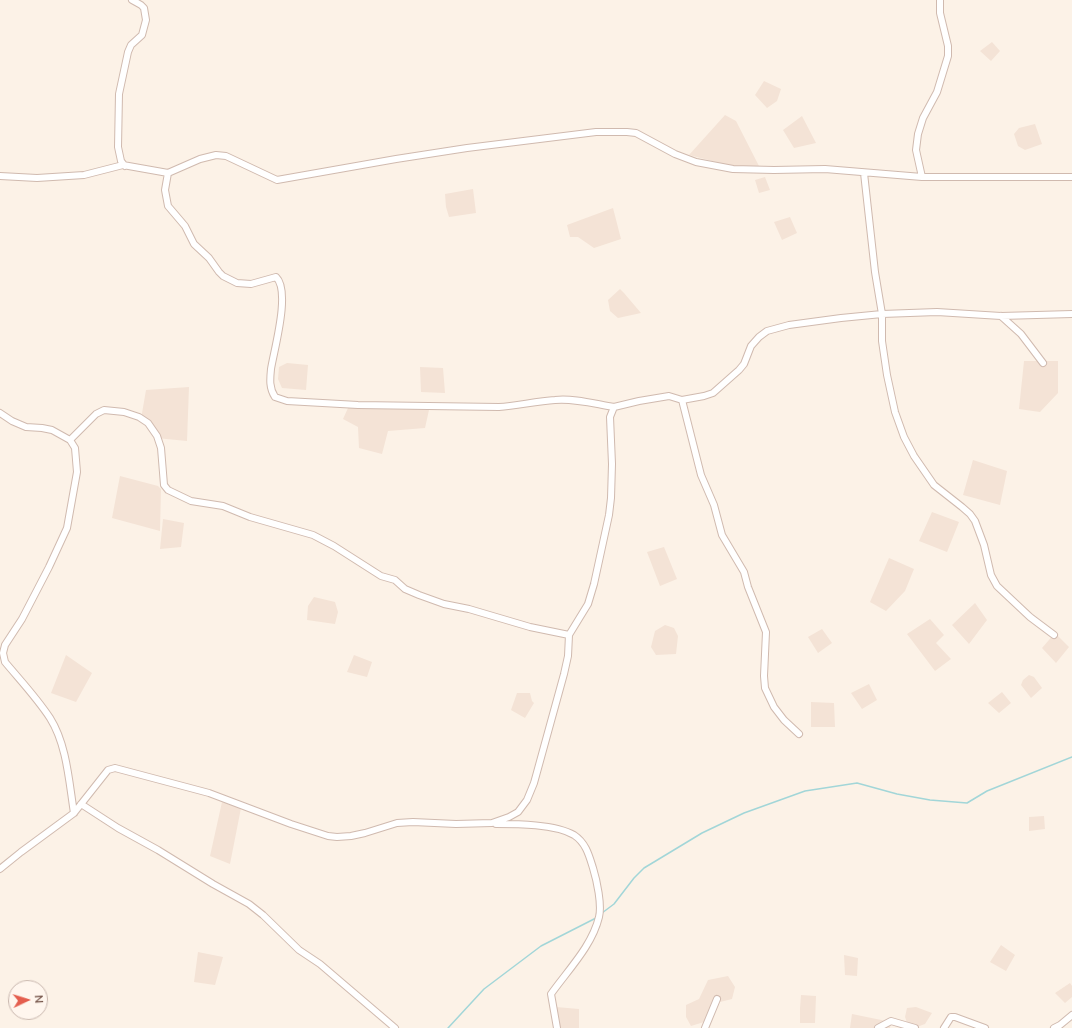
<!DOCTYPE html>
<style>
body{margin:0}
#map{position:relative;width:1072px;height:1028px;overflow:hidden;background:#fcf2e7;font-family:Mulish,sans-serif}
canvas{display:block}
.north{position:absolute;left:8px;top:980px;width:40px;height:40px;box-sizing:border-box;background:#fff6ee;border:1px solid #c8b6ad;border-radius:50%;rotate:86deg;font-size:11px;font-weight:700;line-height:16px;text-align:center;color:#76564b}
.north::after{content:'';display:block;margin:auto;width:14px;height:18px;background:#e45e4e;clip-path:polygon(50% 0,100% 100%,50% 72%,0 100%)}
</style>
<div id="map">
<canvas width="1072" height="1028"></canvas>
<div class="north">N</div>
</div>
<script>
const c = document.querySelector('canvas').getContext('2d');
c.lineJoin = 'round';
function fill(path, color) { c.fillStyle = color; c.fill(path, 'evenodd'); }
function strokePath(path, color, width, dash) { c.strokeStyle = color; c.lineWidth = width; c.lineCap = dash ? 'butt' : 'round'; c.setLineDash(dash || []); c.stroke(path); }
fill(new Path2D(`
 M992 42 1000 51 991 61 980 51Z
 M764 81 781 89 777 101 767 108 755 95Z
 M725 115 736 121 760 168 735 167 689 155Z
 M802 116 816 143 794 148 783 130Z
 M1035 124 1042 144 1025 150 1018 146 1014 134 1019 128Z
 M765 177 770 190 759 193 755 180Z
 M473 189 476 213 449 217 446 207 445 194Z
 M613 208 621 239 594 248 578 237H570L567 225Z
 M790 217 797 233 782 240 774 222Z
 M620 289 624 293 641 313 618 318 610 311 608 300Z
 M1024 361H1058V393L1040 412 1019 409Z
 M287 363 308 365 306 390 282 388 278 379 279 367Z
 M420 367 443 368 445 393 421 392Z
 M189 387 187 441 156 438 141 419 146 390Z
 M360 405H382L429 410 425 428 388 431 382 454 359 448 358 427 343 419 348 408Z
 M973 460 1007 471 1000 505 963 495Z
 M120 476 158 486 161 489 160 531 112 518Z
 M932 512 959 522 947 552 919 541Z
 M163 519 184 523 181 547 160 549Z
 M664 547 677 579 660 586 647 552Z
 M889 558 914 569 905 591 886 611 870 602Z
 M314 597 335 602 338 612 335 624 307 620 308 606Z
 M975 603 987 620 969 644 952 625Z
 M930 619 944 635 936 643 951 659 935 671 907 634Z
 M665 625 674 628 678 636 676 654 656 655 651 647 655 631Z
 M822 629 832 643 818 653 808 637Z
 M1055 633 1069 647 1056 663 1042 648Z
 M66 655 92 673 76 702 51 693Z
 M354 655 372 662 367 677 347 672Z
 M1029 675 1034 677 1042 688 1031 698 1021 685 1023 680Z
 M869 684 877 700 862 709 851 693Z
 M1002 692 1011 703 999 713 988 703Z
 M517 693H530L532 701 534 703 525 718 511 710Z
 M811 702 834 703 835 727H811Z
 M222 802 241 808 230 864 210 856Z
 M1044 816 1045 829 1029 831V817Z
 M1001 945 1015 955 1006 971 990 962Z
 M198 952 223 957 215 985 194 982Z
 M844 955 858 958 857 976 845 975Z
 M728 976 735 987 732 999 716 1003 704 1022 691 1026 686 1017V1005L699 999 708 980Z
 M1070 983 1072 986V997L1065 1003 1055 993Z
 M801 995 816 996 815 1023H800V1008Z
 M556 1007 579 1009V1028H556Z
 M916 1007 932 1013 925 1024 914 1028 908 1025 905 1017 907 1008Z
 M852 1014 891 1022 890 1028H850Z`), '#f4e3d6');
strokePath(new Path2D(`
 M602 913 614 904 634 878 644 868 654 862 702 833 744 813 805 791 857 783 897 794 930 800 967 803 987 791 1072 757
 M448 1028 484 989 541 946 596 918`), '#a2d6d8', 1.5);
const street = new Path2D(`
 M125 166 121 161 118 147 119 94 128 52 131 45 142 35 146 20 144 8 141 5 132 0
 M168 173 165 190 168 206 185 226 194 244 209 258 219 272 223 276 237 283 251 284 276 277C291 291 274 350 271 369 270 379 269 388 275 397L287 401 358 405 499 407C517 406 536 401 555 400 574 398 595 404 614 407
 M864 173 875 272 882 314V341L887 375 895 412 904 437 914 456 934 485 962 507 970 514 975 521 984 545 991 575 997 586 1030 617 1054 635
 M0 176 37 178 84 175 123 165 168 173 200 159 216 155 226 156 277 180 396 159 467 148 596 132H627L636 133 675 154 696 162 733 169 774 170 825 169 922 177H1072
 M922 177 916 150 918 134 923 118 937 92 948 56V46L940 13V0
 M1001 316 1021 334 1043 363
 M682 400 701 475 714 505 722 535 744 572 748 587 766 632 764 676 765 688 774 707 784 720 799 734
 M0 413 12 421 26 427 42 428 52 430 70 440 75 448 77 472 67 528 49 567 22 619 5 645 3 653 5 662C20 680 37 698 50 718 67 745 69 782 74 813
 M70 440 96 414 104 410 124 412 139 417 148 423 157 436 161 448 164 485 168 490 191 501 223 506 250 517 313 535 334 546 381 576 395 580 405 589 419 595 444 604 469 609 530 627 569 635
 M81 804 118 828 158 850 213 884 249 904 263 915 299 950 320 964 395 1028
 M496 824C517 824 555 824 574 835 586 843 589 855 593 868 597 881 602 905 599 917 592 946 568 970 551 994L557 1028
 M0 869 21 852 74 813 108 770 115 768 209 793 291 824 328 836 337 837 351 836 365 833 397 823 413 822 456 824 492 823 509 817 518 812 527 800 534 783 564 674 568 656 569 635 588 604 594 584 609 515 611 498 612 464 610 417 614 407 639 401 669 396 682 400 704 396 713 393 739 370 744 364 751 346 759 337 767 331 789 325 841 318 882 314 937 312 1001 316 1072 314
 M705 1028 717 999
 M878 1028 891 1021 915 1028
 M944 1028 951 1017H955L985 1028
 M1054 1028 1060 1025 1072 1015`);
strokePath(street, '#d0baaf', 8);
strokePath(street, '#fff', 6);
</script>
